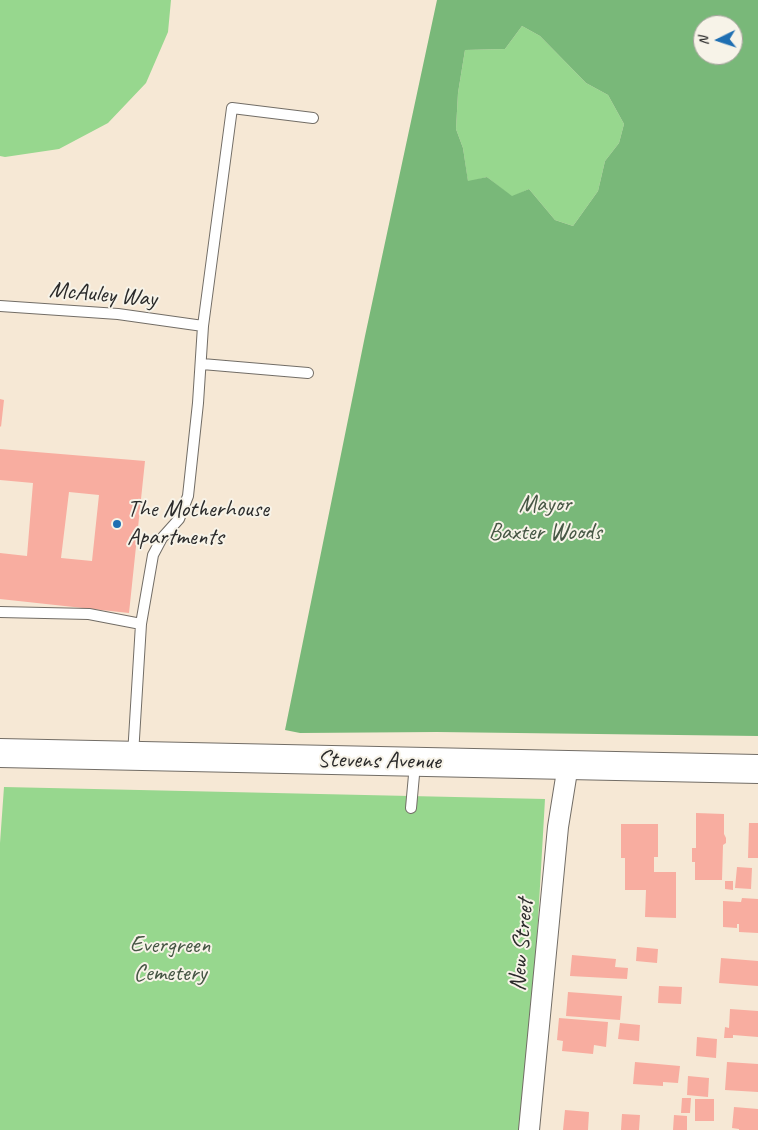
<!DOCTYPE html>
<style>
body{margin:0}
#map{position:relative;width:758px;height:1130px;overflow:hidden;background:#f6e8d5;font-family:Caveat,sans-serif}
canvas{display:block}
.north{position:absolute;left:693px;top:15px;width:50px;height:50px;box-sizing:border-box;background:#f7f3e8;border:1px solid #a5a39c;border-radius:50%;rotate:266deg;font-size:14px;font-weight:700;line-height:20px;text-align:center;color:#2b2b2b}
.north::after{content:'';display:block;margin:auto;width:18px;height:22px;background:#1f6fb2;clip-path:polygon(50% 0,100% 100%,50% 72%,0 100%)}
</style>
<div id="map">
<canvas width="758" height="1130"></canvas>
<div class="north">N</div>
</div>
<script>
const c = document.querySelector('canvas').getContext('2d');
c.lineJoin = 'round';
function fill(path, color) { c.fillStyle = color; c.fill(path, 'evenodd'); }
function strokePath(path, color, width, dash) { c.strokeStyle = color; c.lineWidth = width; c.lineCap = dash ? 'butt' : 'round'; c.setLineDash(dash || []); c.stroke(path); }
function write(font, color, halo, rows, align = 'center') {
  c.font = font + ' Caveat,sans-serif'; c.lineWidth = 4; c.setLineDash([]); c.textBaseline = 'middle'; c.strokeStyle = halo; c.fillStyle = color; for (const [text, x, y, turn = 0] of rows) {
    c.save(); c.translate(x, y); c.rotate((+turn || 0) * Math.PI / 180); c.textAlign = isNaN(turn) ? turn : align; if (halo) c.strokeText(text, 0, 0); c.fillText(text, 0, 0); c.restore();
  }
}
fill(new Path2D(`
 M0 0H171L168 32 146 83 108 123 59 149 5 157 0 156Z
 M522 26 540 36 586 83 608 95 624 124 619 143 605 161 598 191 573 226 555 220 529 189 512 197 487 177 468 182 463 148 456 129 458 93 465 50 505 49Z
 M4 787 545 799 526 1130H0V843Z`), '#97d78e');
fill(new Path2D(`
 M437 0H758V736L437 732 300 733 285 730 365 336ZM703 25H733V55H703ZM522 26 540 36 586 83 608 95 624 124 619 143 605 161 598 191 573 226 555 220 529 189 512 196 487 177 468 181 463 148 456 129 458 93 465 50 505 49Z`), '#79b879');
fill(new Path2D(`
 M0 399 4 400 1 427 0 426Z
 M0 449 145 461 129 613 0 599V553L27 556 33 483 0 480ZM69 492 99 495 92 561 61 558Z
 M696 813 724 814V834L726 838V843L723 845 722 880H695V862H692V848H696Z
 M749 823H758V858H748Z
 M621 824H658V857H654V872H676V918L645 917 646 890H625V858H621Z
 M737 867 752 868 751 889 735 888Z
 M725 881H733V890L725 889Z
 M742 898 758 899V933L739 932V924H737V928L723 927V901L741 902Z
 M637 947 658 949 657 963 636 961Z
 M572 955 616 959 615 967 628 968 627 979 570 976Z
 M721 958 758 961V986L719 983Z
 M659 986 682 987 681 1004 658 1003Z
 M568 992 622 996 620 1020 566 1016Z
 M730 1009 758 1011V1037L733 1035V1038H724L725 1027 729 1028Z
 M559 1018 608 1022 606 1047 594 1045 593 1054 562 1051 563 1041 557 1040Z
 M620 1023 640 1025 639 1041 618 1039Z
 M697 1037 717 1039 716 1058 696 1056Z
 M635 1062 680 1066 678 1083 663 1082V1086L633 1084Z
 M727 1062 758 1064V1092L725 1090Z
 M688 1076 709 1078 708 1097 687 1095Z
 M682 1098H691L690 1113H681Z
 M695 1099H714V1121H695Z
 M734 1107 758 1109V1130H739V1129L732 1128Z
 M565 1110 589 1112 588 1130H563Z
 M622 1114 640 1115 639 1130H621Z
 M674 1115 687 1116V1130H673Z`), '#f8ada0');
const service = new Path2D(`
 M0 306 118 314 203 326
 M202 364 308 373
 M0 612 89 614 141 624
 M133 755 141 624 153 555 162 538 179 519 188 496 198 403 203 326 232 108 313 118
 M411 808 415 764`);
const minor = new Path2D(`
 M529 1130 558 827 568 765`);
const secondary = new Path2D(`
 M0 753 758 769`);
strokePath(service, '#726d66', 12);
strokePath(minor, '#726d66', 22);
strokePath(secondary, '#726d66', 30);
strokePath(service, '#fff', 10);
strokePath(minor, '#fff', 20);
strokePath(secondary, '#fff', 28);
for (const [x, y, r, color] of [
 [117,524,5,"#1f6fb2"]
]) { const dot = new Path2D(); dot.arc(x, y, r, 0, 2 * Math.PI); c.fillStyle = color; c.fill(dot); strokePath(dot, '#f7f3e8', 2); }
write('24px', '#2b2b2b', '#f7f3e8', [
 ["McAuley Way",103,295,5],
 ["Stevens Avenue",379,761,1],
 ["New Street",522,945,-85]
]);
write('24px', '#465644', '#f7f3e8', [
 ["Mayor",545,505],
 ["Baxter Woods",545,533],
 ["Evergreen",170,946],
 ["Cemetery",170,974]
]);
write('24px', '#2b2b2b', '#f7f3e8', [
 ["The Motherhouse",127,510],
 ["Apartments",127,538]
], 'left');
</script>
